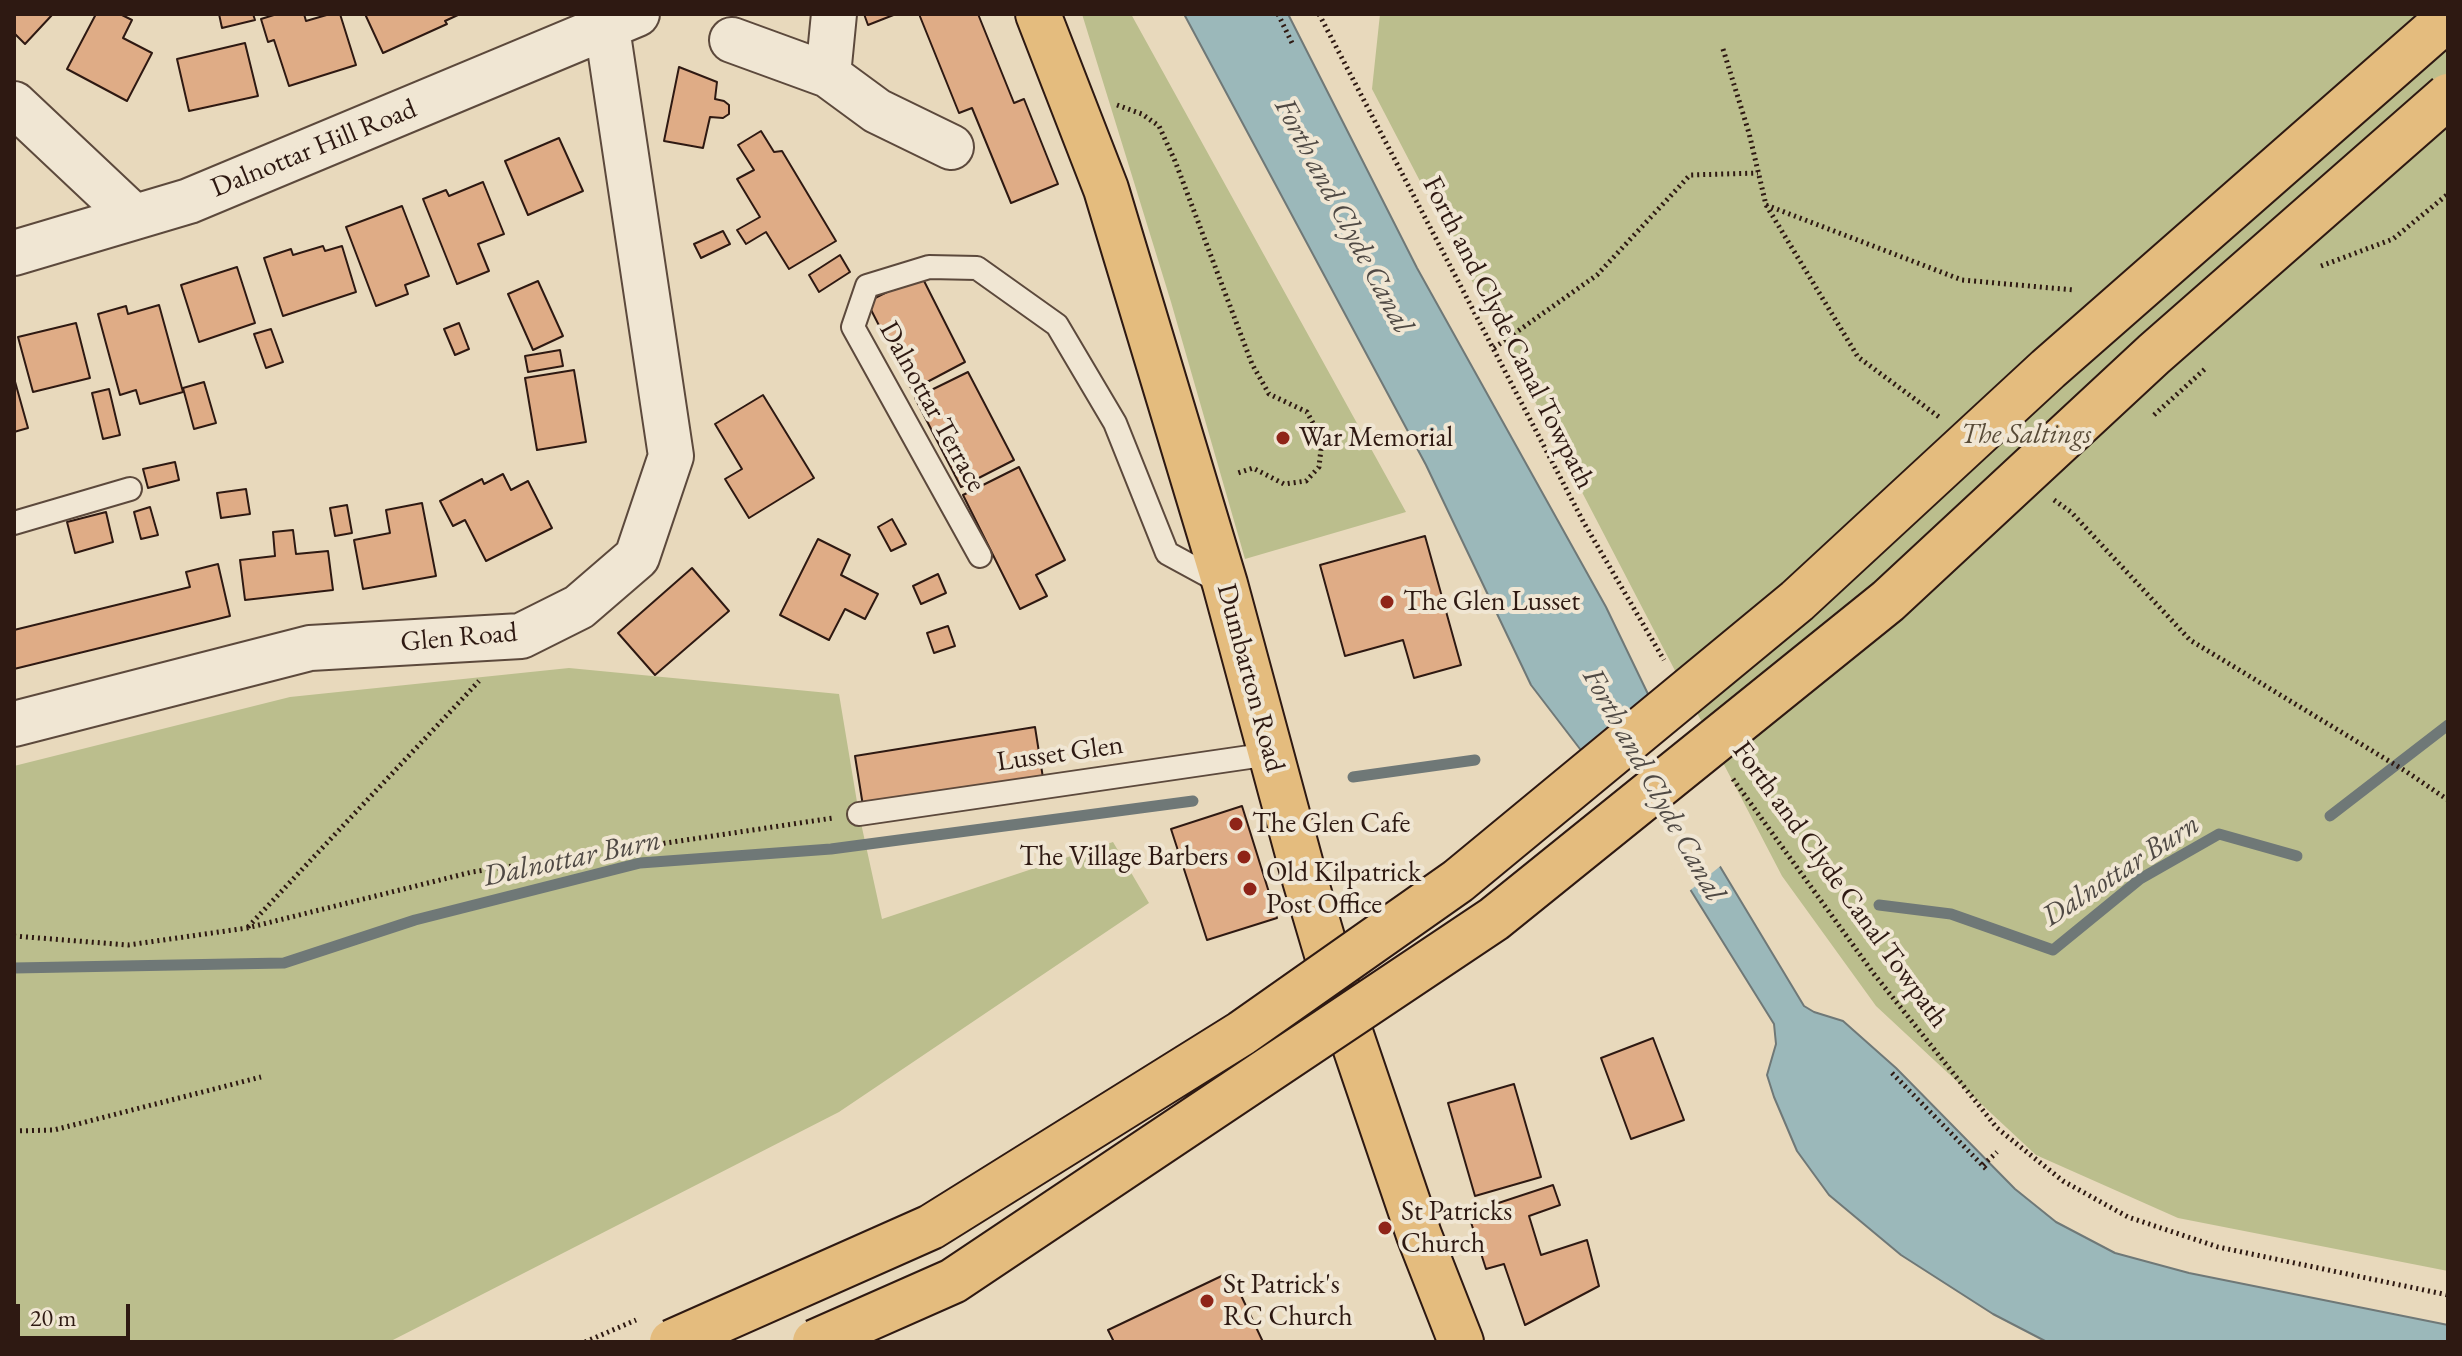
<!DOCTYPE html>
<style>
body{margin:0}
#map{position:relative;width:2462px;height:1356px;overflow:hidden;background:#e8d9bc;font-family:"EB Garamond",serif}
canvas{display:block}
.frame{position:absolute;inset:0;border:16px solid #2e1912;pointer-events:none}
.scale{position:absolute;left:16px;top:1304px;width:114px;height:36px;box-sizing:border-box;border:4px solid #2e1912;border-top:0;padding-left:10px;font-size:24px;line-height:28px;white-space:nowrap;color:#2e1912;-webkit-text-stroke:6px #f0e6d3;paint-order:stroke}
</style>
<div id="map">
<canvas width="2462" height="1356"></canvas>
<div class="frame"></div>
<div class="scale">20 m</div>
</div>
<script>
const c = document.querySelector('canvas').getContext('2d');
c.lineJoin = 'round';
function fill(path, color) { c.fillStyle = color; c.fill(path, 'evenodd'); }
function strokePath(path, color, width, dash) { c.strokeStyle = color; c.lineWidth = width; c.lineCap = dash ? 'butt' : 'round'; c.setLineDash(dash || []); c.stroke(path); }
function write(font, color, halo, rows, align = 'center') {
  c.font = font + ' "EB Garamond",serif'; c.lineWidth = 8; c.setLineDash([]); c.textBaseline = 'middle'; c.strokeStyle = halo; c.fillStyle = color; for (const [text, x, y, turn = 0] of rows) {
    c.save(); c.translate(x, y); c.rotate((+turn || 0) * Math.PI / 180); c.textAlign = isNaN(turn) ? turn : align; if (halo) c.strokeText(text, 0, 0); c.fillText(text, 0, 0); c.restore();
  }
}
fill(new Path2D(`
 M1082 14H1131L1406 512 1245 559 1171 302Z
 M1380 14H2448V1271L2178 1218 2036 1155 1876 1006 1782 876 1372 89Z
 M569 668 839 694 859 814 882 919 1113 842 1149 903 839 1112 389 1342H14V766L290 697Z`), '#bbbe8d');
const water = new Path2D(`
 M1184 14H1288L1417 268 1606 607 1688 777 1689 815 1804 1006 1814 1012 1843 1021 1896 1068 2015 1189 2056 1222 2115 1253 2189 1273 2448 1325V1342H2047L1993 1314 1901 1255 1829 1195 1797 1151 1774 1097 1767 1075 1776 1044 1774 1024 1660 841 1639 826 1531 685 1426 465Z`);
fill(water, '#9bb8ba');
strokePath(water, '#6f7877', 2);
fill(new Path2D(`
 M1655 700 1692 775 1693 814 1723 864 1688 892 1658 843 1636 829 1580 755Z`), '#e8d9bc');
strokePath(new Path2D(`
 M1353 777 1475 760
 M2330 816 2448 725
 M1879 905 1951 914 2053 950 2140 879 2219 834 2297 856
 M14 968 284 963 415 920 640 863 831 849 1193 801`), '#6f7877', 11);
const building = new Path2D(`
 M14 14H51L52 15 25 44 14 33Z
 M96 14H120L132 20 123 38 152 53 127 101 67 69Z
 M219 14H253L255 20 222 28Z
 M277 14H304L306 21 330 14H340L356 65 289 86 274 40 268 42 261 19Z
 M365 14H460L445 21 447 24 383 53Z
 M864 14H896L868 25Z
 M919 14H978L1014 103 1024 99 1058 184 1011 203 972 108 959 113Z
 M245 43 258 96 189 111 177 59Z
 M679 67 717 82 715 99 724 101 729 105V114L723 118 710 117 703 148 664 141Z
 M761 131 774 152 782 151 836 241 789 269 766 232 746 244 737 230 760 217 737 179 754 170 738 145Z
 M559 138 583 191 528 215 505 161Z
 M483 182 504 234 478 244 489 271 457 284 423 199 446 190 449 196Z
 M402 206 429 276 405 285 408 294 376 306 346 227Z
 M723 231 730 244 701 258 694 244Z
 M323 246 325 251 342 246 356 292 283 316 264 258 291 249 293 255Z
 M840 255 850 272 819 292 809 275Z
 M237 267 255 323 199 342 181 285Z
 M921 275 965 362 912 390 867 302Z
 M538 281 563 336 533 350 508 294Z
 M159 305 183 392 140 404 136 390 120 395 98 314 126 306 128 314Z
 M76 323 90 378 33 392 18 337Z
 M459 323 469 349 455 355 444 329Z
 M271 329 283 362 266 368 254 334Z
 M560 350 563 366 528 372 525 356Z
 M574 370 586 442 537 450 525 378Z
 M968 372 1014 460 961 487 915 398Z
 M14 378 28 428 14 432Z
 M204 382 216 423 194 429 183 388Z
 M109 389 120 435 103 439 92 393Z
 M763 395 814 478 749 518 725 479 742 469 715 424Z
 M175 462 179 480 148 488 143 469Z
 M1019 467 1065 560 1036 575 1047 596 1020 609 963 495Z
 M503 474 511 490 528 481 552 528 486 561 465 520 453 526 440 501 482 479 484 484Z
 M246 489 250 514 221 518 217 493Z
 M422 503 436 576 363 589 354 540 390 533 386 510Z
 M347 505 352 533 335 536 330 508Z
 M150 507 158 535 141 539 134 512Z
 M106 512 113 542 75 553 67 522Z
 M892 519 906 544 891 551 878 527Z
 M293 530 296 554 328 551 333 590 245 600 240 560 275 556 273 532Z
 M1425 536 1461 665 1414 678 1403 640 1345 656 1320 565Z
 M818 539 850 555 841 575 878 594 865 619 845 609 829 640 780 615Z
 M218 564 230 616 14 669V630L190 587 186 572Z
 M692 568 729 611 655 675 618 633Z
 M938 574 946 593 921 604 913 586Z
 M948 626 955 646 934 653 927 633Z
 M1035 727 1043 778 863 806 855 756Z
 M1242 806 1277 918 1207 940 1171 829Z
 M1653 1038 1684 1120 1631 1139 1601 1058Z
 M1514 1084 1541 1177 1475 1196 1448 1103Z
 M1553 1185 1560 1205 1529 1216 1541 1255 1587 1240 1599 1286 1525 1325 1504 1264 1486 1269 1468 1213Z
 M1230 1272 1263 1342H1114L1108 1330Z`);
fill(building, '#dfac86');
strokePath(building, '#2e1912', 2);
const lane = new Path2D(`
 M14 523 130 489
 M980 556 853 327 867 286 929 267 977 268 1057 325 1115 423 1167 553 1224 584
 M859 814 1270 754`);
const street = new Path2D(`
 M732 40 828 75 877 111 951 147
 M828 75 834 14
 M14 104 134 217
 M14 253 189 201 637 14
 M14 724 310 648 521 636 579 607 637 557 671 456 607 28`);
const primary = new Path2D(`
 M1038 14 1106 189 1225 584 1305 880 1350 1032 1419 1235 1461 1342`);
strokePath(lane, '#5c493c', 26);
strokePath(street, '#5c493c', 48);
strokePath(primary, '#2e1912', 48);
strokePath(new Path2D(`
 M1278 14 1293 45
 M1319 14 1584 523 1664 660
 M1723 49 1749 133 1766 205 1858 357 1939 417
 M1117 105 1142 114 1159 126 1175 161 1252 364 1269 394 1307 412 1322 440 1319 467 1306 481 1284 484 1253 468 1235 474
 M1766 205 1962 280 2074 290
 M2321 266 2393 239 2448 194
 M1494 348 1597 275 1690 175 1758 173
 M2054 500 2071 512 2190 640 2407 772 2448 800
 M1733 779 1874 974 1997 1128 2063 1181 2128 1217 2218 1247 2448 1295
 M248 927 479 681
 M14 936 128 945 247 928 472 872 833 818
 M1892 1073 1988 1171
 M14 1131 54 1130 261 1077
 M1983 1165 1997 1152`), '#2e1912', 5, [2, 4]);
strokePath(lane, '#f0e6d3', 22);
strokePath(street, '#f0e6d3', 44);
strokePath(primary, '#e4bc7e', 44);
const highwayBridge = new Path2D(`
 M672 1342 931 1227 1242 1033 1458 881 1797 601 2048 369 2448 18
 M815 1342 953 1281 1494 919 1888 601 2154 354 2448 96`);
strokePath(highwayBridge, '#2e1912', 48, []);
strokePath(new Path2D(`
 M2154 415 2206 368
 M585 1342 636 1320`), '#2e1912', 5, [2, 4]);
strokePath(highwayBridge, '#e4bc7e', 44);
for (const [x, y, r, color] of [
 [1283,438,8,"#8f2418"],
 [1387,602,8,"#8f2418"],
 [1236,824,8,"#8f2418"],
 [1244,857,8,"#8f2418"],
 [1250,889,8,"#8f2418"],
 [1385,1228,8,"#8f2418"],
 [1207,1301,8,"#8f2418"]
]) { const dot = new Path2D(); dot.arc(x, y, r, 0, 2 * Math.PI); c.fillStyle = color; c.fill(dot); strokePath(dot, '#f0e6d3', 3); }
write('28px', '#2e1912', '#f0e6d3', [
 ["Dalnottar Hill Road",314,149,-22],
 ["Forth and Clyde Canal Towpath",1508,333,63],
 ["Dalnottar Terrace",932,407,61],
 ["Glen Road",459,638,-5],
 ["Dumbarton Road",1250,678,75],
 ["Lusset Glen",1060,754,-8],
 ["Forth and Clyde Canal Towpath",1840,885,54]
]);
write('italic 28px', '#584b37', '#f0e6d3', [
 ["The Saltings",2026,435]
]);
write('28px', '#2e1912', '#f0e6d3', [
 ["War Memorial",1299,438],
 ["The Glen Lusset",1403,602],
 ["The Glen Cafe",1252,824],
 ["The Village Barbers",1228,857,"right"],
 ["Old Kilpatrick",1266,873],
 ["Post Office",1266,905],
 ["St Patricks",1401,1212],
 ["Church",1401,1244],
 ["St Patrick's",1223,1285],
 ["RC Church",1223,1317]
], 'left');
write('italic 30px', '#4f4944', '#f0e6d3', [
 ["Forth and Clyde Canal",1343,216,62],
 ["Forth and Clyde Canal",1653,785,61],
 ["Dalnottar Burn",572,859,-12],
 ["Dalnottar Burn",2121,871,-33]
]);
</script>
